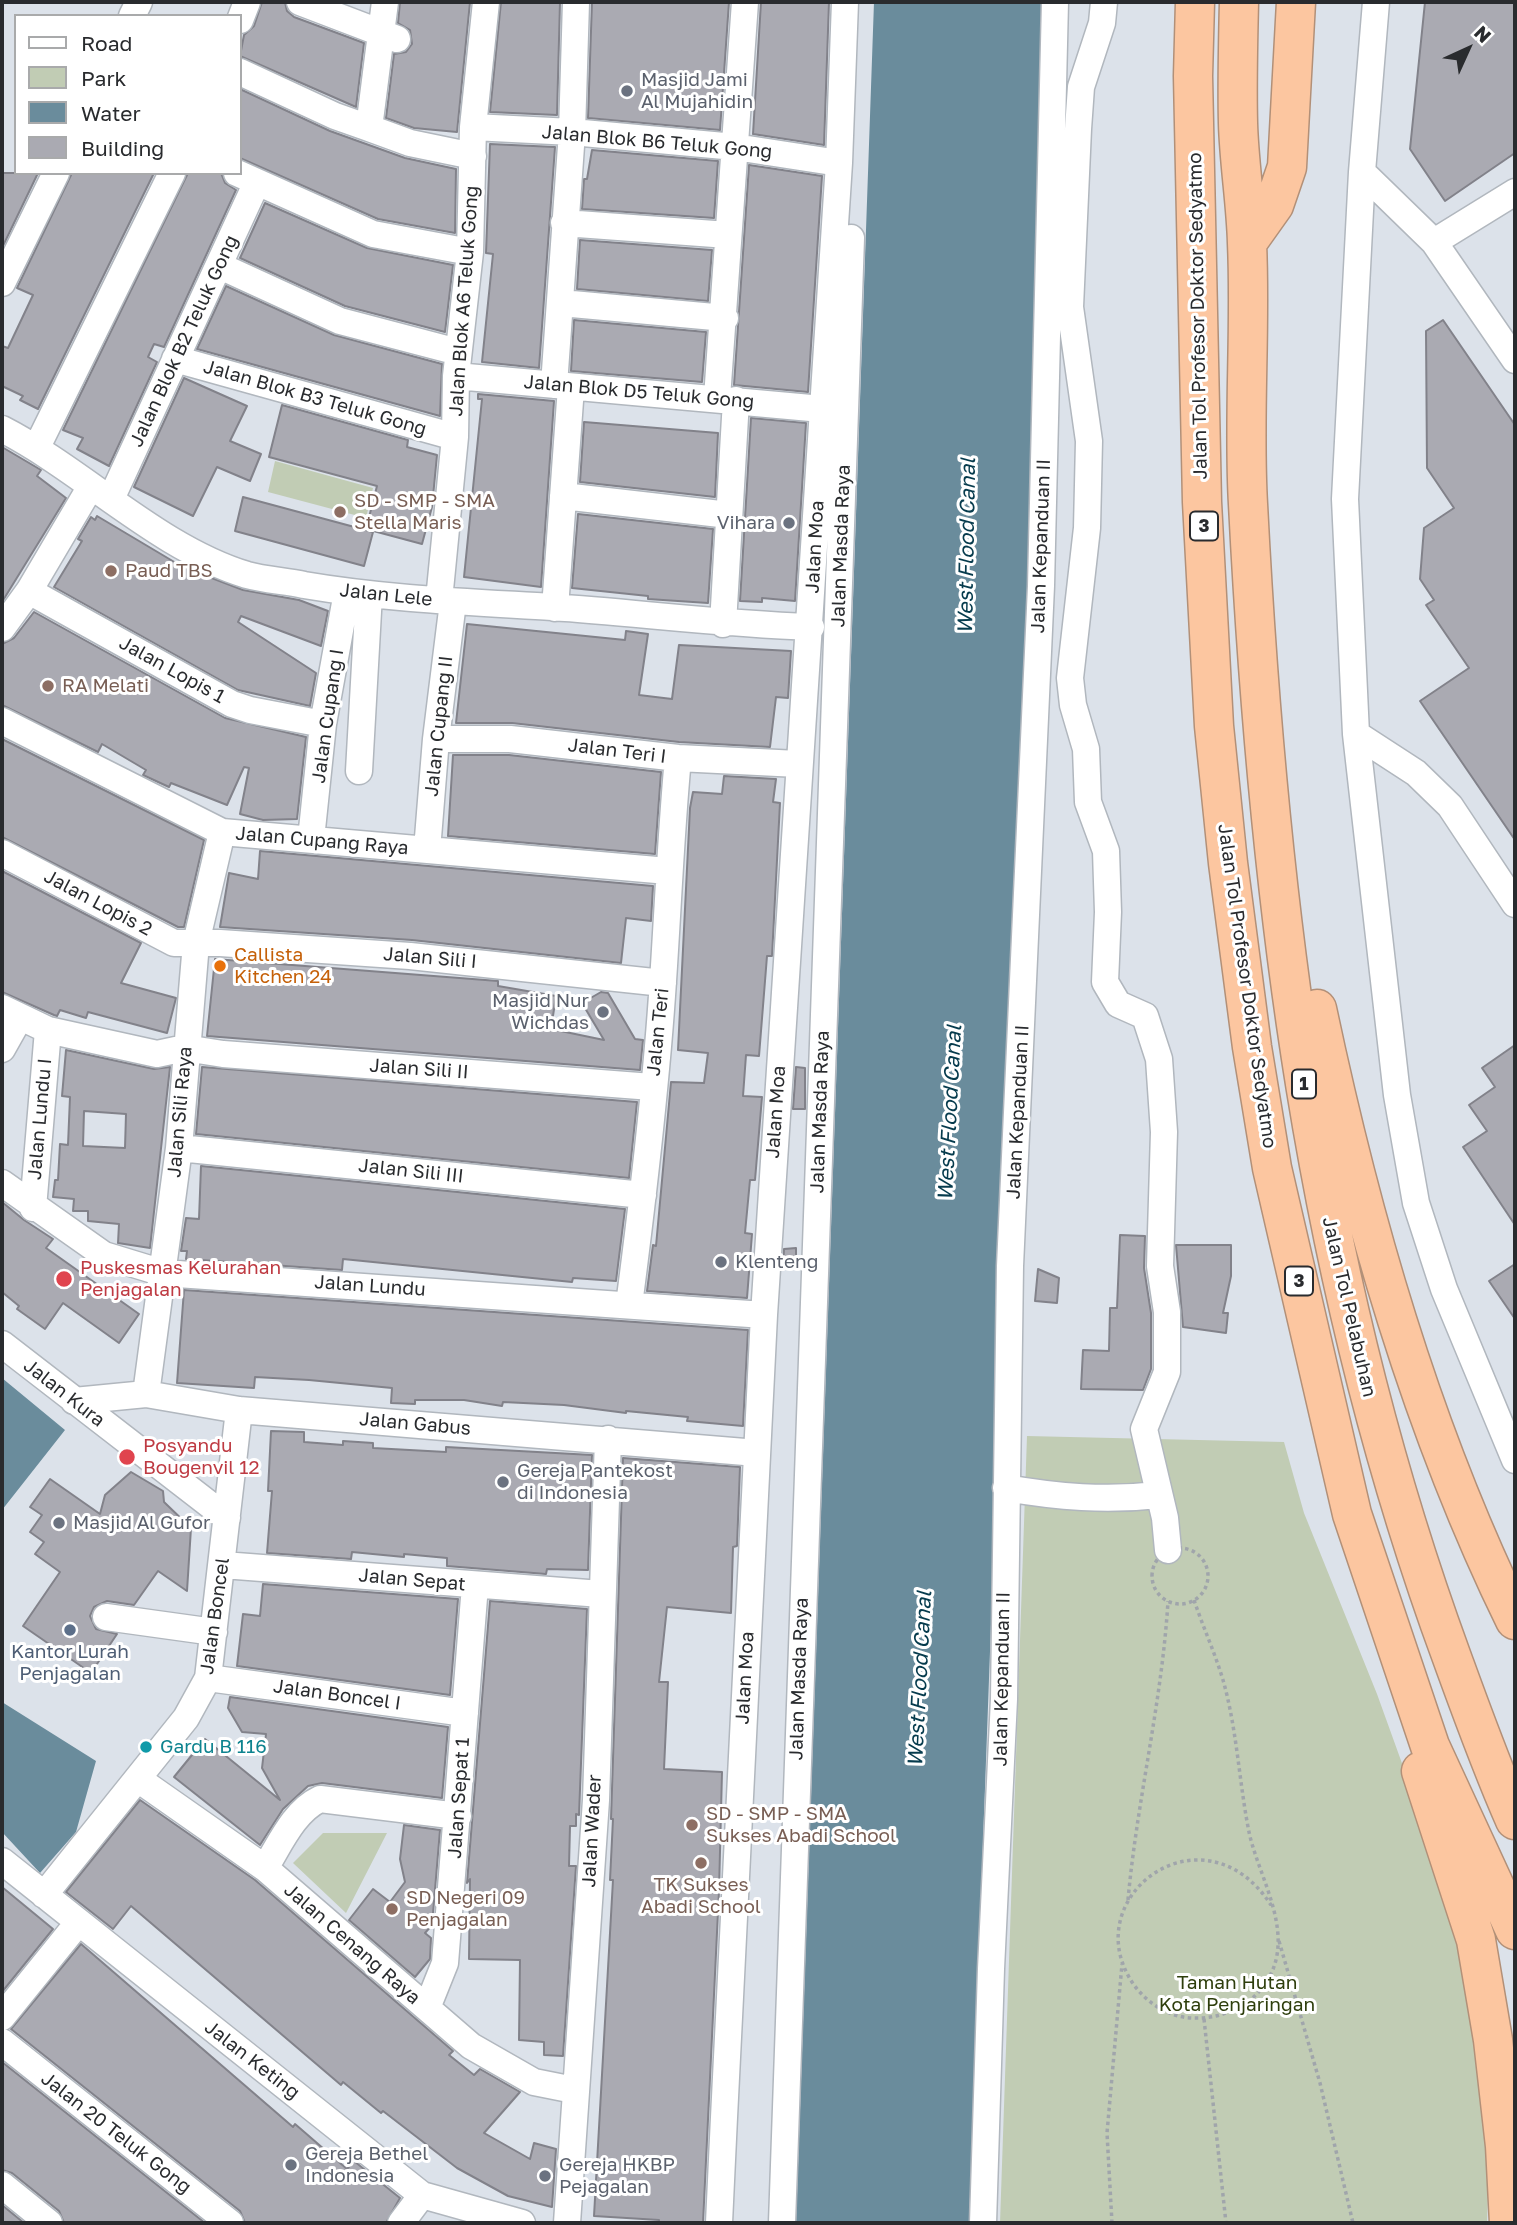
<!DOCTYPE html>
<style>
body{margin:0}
#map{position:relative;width:1517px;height:2225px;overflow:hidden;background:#dce2ea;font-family:"Golos Text",sans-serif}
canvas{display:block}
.frame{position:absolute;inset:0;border:4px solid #292b2e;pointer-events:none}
.legend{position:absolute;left:14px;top:14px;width:228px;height:161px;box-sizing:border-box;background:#fff;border:2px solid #a9aaab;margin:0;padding:9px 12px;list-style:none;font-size:21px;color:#292b2e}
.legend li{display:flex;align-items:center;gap:14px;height:35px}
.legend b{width:35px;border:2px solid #a9aaab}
.north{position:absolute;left:1433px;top:14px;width:70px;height:70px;-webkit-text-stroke:5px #fff;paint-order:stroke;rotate:45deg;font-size:19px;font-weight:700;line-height:28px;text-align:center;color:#292b2e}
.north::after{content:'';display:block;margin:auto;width:24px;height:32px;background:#292b2e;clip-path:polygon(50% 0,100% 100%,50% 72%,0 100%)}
</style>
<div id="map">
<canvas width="1517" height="2225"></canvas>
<div class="frame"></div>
<ul class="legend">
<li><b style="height:9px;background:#fff"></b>Road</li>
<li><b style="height:19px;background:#c1ccb4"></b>Park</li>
<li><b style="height:19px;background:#6a8c9c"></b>Water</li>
<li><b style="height:19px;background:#aaaab2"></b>Building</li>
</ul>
<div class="north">N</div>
</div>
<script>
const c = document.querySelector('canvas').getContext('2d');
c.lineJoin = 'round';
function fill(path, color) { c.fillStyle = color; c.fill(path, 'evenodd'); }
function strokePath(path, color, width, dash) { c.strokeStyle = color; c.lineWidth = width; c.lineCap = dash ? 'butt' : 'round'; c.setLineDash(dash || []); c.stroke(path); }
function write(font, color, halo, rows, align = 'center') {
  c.font = font + ' "Golos Text",sans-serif'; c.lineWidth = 6; c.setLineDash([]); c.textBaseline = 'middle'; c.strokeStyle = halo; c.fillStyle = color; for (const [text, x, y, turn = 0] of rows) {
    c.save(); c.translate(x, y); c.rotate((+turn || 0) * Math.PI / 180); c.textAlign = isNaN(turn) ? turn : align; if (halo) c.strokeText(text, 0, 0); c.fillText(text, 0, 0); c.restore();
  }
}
fill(new Path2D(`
 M275 461 373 488 366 518 268 492Z
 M1027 1436 1284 1442 1304 1513 1377 1694 1421 1816 1458 1943 1481 2065 1489 2163 1487 2223H1000Z
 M323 1833H387L346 1913 293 1863Z`), '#c1ccb4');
fill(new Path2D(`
 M874 2H1047L1038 344 969 2223H796Z
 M2 1378 65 1430 2 1510Z
 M2 1702 96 1761 76 1832 40 1873 2 1832Z`), '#6a8c9c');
const building = new Path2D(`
 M262 2H285L287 11 294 17 364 43 356 107 240 56 244 35 254 26Z
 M400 2H470L457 132 414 128 386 118 394 54 406 52 412 44 410 30 398 23Z
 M501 2H560L557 115 490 112Z
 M592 2H729L720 130 588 118Z
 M761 2H829L824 145 753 134Z
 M1425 2H1515V153L1445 201 1410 149Z
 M240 89 330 131 405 158 456 169 455 233 378 219 240 158Z
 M490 144 555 147 539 368 482 362 493 254 486 253Z
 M592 150 718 161 714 218 582 209 584 179H587Z
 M749 165 822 176 808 392 734 385Z
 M2 173H38L2 248Z
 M72 173H154L38 409 20 400 23 396 2 386V346L8 348 33 295 17 288Z
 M188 173H221L225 183 236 190 164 347 154 344 148 357 157 362 109 466 77 449 83 438 63 430Z
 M265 203 367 248 453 265 445 332 345 306 240 258Z
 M580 240 712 250 708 301 577 289Z
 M226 286 334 335 442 364 440 416 197 349Z
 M574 320 706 332 702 382 571 371Z
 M1443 320 1515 425V840L1420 701 1469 668 1426 605 1434 600 1420 579 1424 528 1454 508 1427 468 1426 331Z
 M184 378 247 406 230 441 261 454 250 481 217 467 193 516 134 487Z
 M478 394 554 401 541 587 464 577 482 399H478Z
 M282 405 408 440 407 447 437 455 432 507 422 544 366 529 377 486 269 457Z
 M751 418 806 423 795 601 762 598V602L740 601Z
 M584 422 718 433 715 497 580 482Z
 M2 447 41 470 37 476 66 498 2 602Z
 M243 497 373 532 364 566 235 531Z
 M578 514 713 529 708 603 648 599V596L572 588Z
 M97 516 176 563 209 577 243 590 299 600 328 611 321 646 241 616 238 622 316 673 310 706 238 690 54 587 82 541 78 539 91 517 95 520Z
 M34 612 225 718 306 737 297 819 263 820 240 814 249 768 244 767 227 805 171 783 169 787 143 775 146 770 102 744 98 752 2 705V644L14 638Z
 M467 624 625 640 626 631 648 634 639 695 672 699 679 645 791 651 788 698 776 697 770 747 679 742 512 723H456Z
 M2 739 204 840 184 927H178L2 837Z
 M453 755H509L661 772 655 854 448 836Z
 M724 776 776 779 773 802 780 803 772 956H767L759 1056 746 1055 743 1096 762 1097 755 1180H750L745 1233 752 1234 747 1298 647 1291 653 1245 656 1246 671 1082 704 1083 708 1053 678 1050 690 808 693 792 722 794Z
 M260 851 653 886 651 921 626 918 621 963 412 940 220 927 229 873 258 879Z
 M2 871 141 943 121 983 176 998 167 1033 88 1012 86 1018 60 1010 57 1016 54 1015 2 992Z
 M215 959 498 981V986L556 996 551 1029 604 1040 582 1003 601 992 608 993 635 1039 643 1040 640 1070 207 1036Z
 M1515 1045V1225L1463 1147 1487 1131 1469 1105 1495 1087 1482 1068Z
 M66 1050 154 1069 170 1067 150 1248 118 1243 119 1224 88 1221V1211H73L74 1199 53 1197 55 1180H58L60 1144 68 1145 70 1097 62 1096ZM84 1111 126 1114 125 1148 83 1146Z
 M202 1067 637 1102 629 1178 196 1134Z
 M796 1067 805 1068V1109H793Z
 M201 1166 625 1209 616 1281 573 1278 572 1282 343 1259 342 1270 186 1259 187 1251H181L186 1218 199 1219Z
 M2 1202 24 1220 53 1239 46 1248 139 1314 119 1343 63 1303 45 1329 17 1309 19 1306 2 1292Z
 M1120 1235 1145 1236 1144 1268 1151 1313V1369L1143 1390 1081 1389 1083 1350 1109 1351 1110 1308H1117Z
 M1176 1245H1231V1276L1223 1313H1228L1226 1333 1183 1327Z
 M796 1248V1267L783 1269 784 1249Z
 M1515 1264V1319L1489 1281Z
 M1038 1269 1059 1278 1057 1303 1035 1301Z
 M184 1290 748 1330 743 1426 687 1421 688 1417 626 1411V1413L564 1405 503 1402 502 1406 464 1400H415V1404L391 1403 392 1388 309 1380 255 1377 254 1388 177 1383Z
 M271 1431 304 1432V1442L343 1445V1441L373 1443V1448L446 1452V1447L592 1455 588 1570 547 1569 546 1574 447 1566V1558L404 1554V1557L352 1552 351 1559 267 1553 272 1491H268Z
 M623 1458 740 1467 737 1546 733 1547 731 1613 667 1607 659 1682H668L664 1769 722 1772 719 1891 703 2223H659V2220L594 2216 613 1880H610L613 1819H611Z
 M131 1472 163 1491 164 1502 191 1528 187 1591 158 1571 134 1605 107 1601 94 1607 90 1616 96 1629 117 1634 91 1673 23 1626 60 1572 35 1554 44 1542 30 1532 42 1515 30 1507 50 1479 100 1514 105 1495Z
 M263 1584 458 1599 450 1695 237 1666 243 1614 260 1616Z
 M490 1601 587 1609 579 1815 576 1814V1826H570L569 1866H576L563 2056 544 2055V2042L519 2040 520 1960 469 1959 470 1879 467 1883Z
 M230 1697 448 1727 442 1798 322 1783 308 1786 283 1809 260 1845 174 1777 205 1739 280 1800 262 1768 266 1734 242 1732 228 1708Z
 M140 1800 255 1880 453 2051 449 2055 474 2075 480 2069 520 2092 484 2133 530 2159 534 2143 556 2149 552 2207 508 2196 457 2168 383 2111 381 2113 343 2082 341 2085 131 1906 113 1929 66 1892Z
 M404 1825 440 1830 432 1925 425 1933 431 1938 430 1959 415 1977 349 1920 373 1889 390 1902 405 1882 400 1859Z
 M2 1887 53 1929 2 1992Z
 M81 1944 293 2127 295 2124 347 2169 354 2161 400 2198 386 2223H245L240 2211 11 2029Z
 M2 2062 205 2223H64L59 2211 12 2173 2 2170Z
 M2 2205 24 2223H2Z`);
fill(building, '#aaaab2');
strokePath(building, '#82828a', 2);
const minor = new Path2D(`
 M300 2 397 39
 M1104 2 1102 23 1081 87 1078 129 1070 307 1089 441 1087 528 1070 678 1073 705 1086 749 1088 802 1106 851 1108 912 1105 982 1118 1004 1145 1016 1159 1059 1164 1132 1160 1266 1167 1312V1372L1144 1429 1165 1518 1168 1550
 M1376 2 1362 172 1345 499 1356 734 1397 1095 1416 1203 1444 1289 1515 1460
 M132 16 139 2
 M240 20 247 2
 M240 72 335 116 369 128 385 2
 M473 127 572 132 735 147 839 163
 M369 128 410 143 473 156
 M1362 172 1434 242 1515 360
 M237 173 373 234 470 252
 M564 223 728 235
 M1434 242 1515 192
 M220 266 340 321 458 352
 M2 283 56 173
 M561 303 725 318
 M175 359 455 437
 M456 376 822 409
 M554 385 572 132 576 2
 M717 398 745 2
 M2 429C84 471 158 548 247 575 265 580 286 581 304 585 386 599 469 602 552 607 638 613 724 624 811 627
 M37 447 172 173
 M563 496 729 515
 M111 499 257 182
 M29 591 232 704 250 710 323 724
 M439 600 455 437 456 376 470 252 473 127 486 2
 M555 608 571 387
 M723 624 736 400
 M2 628 29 591 91 486
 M2 721 222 832 668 871
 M1356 734 1416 773 1450 806 1515 904
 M436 739H510L678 758 798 764
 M359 771 369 594
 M311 839 323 724 347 592
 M427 850 436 739 453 602
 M2 853 174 943H220L410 956 663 983
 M2 1008 48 1030 157 1054 185 1048 223 1054 652 1087
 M2 1049 20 1017
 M179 1148 643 1195
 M2 1183 104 1255 163 1273 764 1315
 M33 1208 48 1030
 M629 1305C643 1198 656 1089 663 981 668 907 671 832 678 758
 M2 1344 227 1518
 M146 1394 179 1148 196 943 222 832
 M74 1401 146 1394 239 1410 757 1453
 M1006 1488C1058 1497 1106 1501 1158 1495
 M223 1565 601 1594
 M106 1617 214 1632
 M208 1678 465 1713
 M138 1779 265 1868 471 2046 534 2082 574 2090
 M2 1861 422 2195 522 2223
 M265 1868C280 1844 294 1811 320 1799L458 1816
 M44 1895 186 1718 208 1678 239 1410
 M427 2008 445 1963 475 1585
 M2 2017 78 1923
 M2 2042 230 2223
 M2 2185 49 2223
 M401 2223 422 2195
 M567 2223 596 1800 608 1439
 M719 2223C733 1920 750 1617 764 1315L839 163 845 2
 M782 2223 851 238
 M983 2223 991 1969 1004 1699 1010 1266 1041 586 1055 2`);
const highway = new Path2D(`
 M1195 2 1193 76 1202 502 1214 726 1228 863 1252 1047 1272 1168 1352 1514 1430 1746 1515 1930
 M1239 2C1238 42 1237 83 1238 123 1239 163 1246 203 1247 243 1251 330 1243 418 1248 504 1268 898 1314 1282 1451 1655 1471 1710 1491 1766 1515 1820
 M1247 243 1274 205 1287 167 1296 2
 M1317 1009C1361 1217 1421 1428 1515 1620
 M1421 1771 1476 1940 1493 2040 1505 2146 1509 2223`);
strokePath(minor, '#b1b7be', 29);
strokePath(highway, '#b29078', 41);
strokePath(new Path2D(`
 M1152 1576a28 28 0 1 1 56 0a28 28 0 1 1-56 0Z
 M1194 1600C1203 1627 1215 1653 1223 1680 1237 1729 1239 1782 1249 1832 1257 1870 1284 1914 1277 1955 1270 1995 1232 2020 1192 2018 1169 2017 1148 2004 1134 1985 1073 1898 1203 1801 1271 1905
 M1128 1900C1137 1800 1162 1702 1168 1601
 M1279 1941 1320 2083 1353 2223
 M1204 2019 1226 2223
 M1112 2223 1107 2133 1122 1964`), '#a0a5ab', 3.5, [3.5, 3.5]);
strokePath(minor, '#fff', 26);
strokePath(highway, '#fcc6a0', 38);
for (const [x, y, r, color] of [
 [627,91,7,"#6b7280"],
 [340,512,7,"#8d6e63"],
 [789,523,7,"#6b7280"],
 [111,571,7,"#8d6e63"],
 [48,686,7,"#8d6e63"],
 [220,966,7,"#e8710a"],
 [603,1012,7,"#6b7280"],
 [721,1262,7,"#6b7280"],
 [64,1279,9,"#e0444e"],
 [127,1457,9,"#e0444e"],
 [503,1482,7,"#6b7280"],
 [59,1523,7,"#6b7280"],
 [70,1630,7,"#5c6f8a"],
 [146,1747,7,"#0f9aa8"],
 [692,1825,7,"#8d6e63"],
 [701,1863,7,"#8d6e63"],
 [392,1909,7,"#8d6e63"],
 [291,2165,7,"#6b7280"],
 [545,2176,7,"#6b7280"]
]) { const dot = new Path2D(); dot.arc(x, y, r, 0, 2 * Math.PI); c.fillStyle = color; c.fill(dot); strokePath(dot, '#fff', 2.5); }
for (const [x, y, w] of [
 [1204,526,28],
 [1304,1084,24],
 [1299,1281,28]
]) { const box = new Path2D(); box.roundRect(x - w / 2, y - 14.5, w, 29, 5); c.fillStyle = '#fff'; c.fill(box); strokePath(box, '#292b2e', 2); }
write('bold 18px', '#292b2e', null, [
 ["3",1204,526],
 ["1",1304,1084],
 ["3",1299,1281]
]);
write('19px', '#5b616d', '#fff', [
 ["Masjid Jami",641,80],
 ["Al Mujahidin",641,102],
 ["Vihara",775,523,"right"],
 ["Masjid Nur",589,1001,"right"],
 ["Wichdas",589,1023,"right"],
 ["Klenteng",735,1262],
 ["Gereja Pantekost",517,1471],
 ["di Indonesia",517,1493],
 ["Masjid Al Gufor",73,1523],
 ["Gereja Bethel",305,2154],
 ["Indonesia",305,2176],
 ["Gereja HKBP",559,2165],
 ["Pejagalan",559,2187]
], 'left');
write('19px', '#292b2e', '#fff', [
 ["Jalan Blok B6 Teluk Gong",657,142,5],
 ["Jalan Blok A6 Teluk Gong",464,301,-86],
 ["Jalan Tol Profesor Doktor Sedyatmo",1198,316,-91],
 ["Jalan Blok B2 Teluk Gong",184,341,-65],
 ["Jalan Blok D5 Teluk Gong",639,392,5],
 ["Jalan Blok B3 Teluk Gong",315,398,16],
 ["Jalan Masda Raya",841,546,-88],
 ["Jalan Kepanduan II",1041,546,-88],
 ["Jalan Moa",815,547,-87],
 ["Jalan Lele",386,595,6],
 ["Jalan Lopis 1",172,670,29],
 ["Jalan Cupang I",328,716,-82],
 ["Jalan Cupang II",439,726,-84],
 ["Jalan Teri I",617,751,7],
 ["Jalan Cupang Raya",322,841,5],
 ["Jalan Lopis 2",98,903,28],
 ["Jalan Sili I",430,958,5],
 ["Jalan Tol Profesor Doktor Sedyatmo",1247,986,82],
 ["Jalan Teri",658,1032,-84],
 ["Jalan Sili II",419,1069,4],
 ["Jalan Sili Raya",180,1112,-85],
 ["Jalan Moa",776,1112,-86],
 ["Jalan Masda Raya",820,1112,-88],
 ["Jalan Kepanduan II",1018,1112,-87],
 ["Jalan Lundu I",40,1119,-85],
 ["Jalan Sili III",411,1171,6],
 ["Jalan Lundu",370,1286,4],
 ["Jalan Tol Pelabuhan",1349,1307,77],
 ["Jalan Kura",64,1393,38],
 ["Jalan Gabus",415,1424,5],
 ["Jalan Sepat",412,1580,5],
 ["Jalan Boncel",215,1616,-82],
 ["Jalan Moa",745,1678,-87],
 ["Jalan Masda Raya",799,1679,-88],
 ["Jalan Kepanduan II",1002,1679,-89],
 ["Jalan Boncel I",337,1695,8],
 ["Jalan Sepat 1",459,1798,-86],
 ["Jalan Wader",592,1831,-87],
 ["Jalan Cenang Raya",352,1944,41],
 ["Jalan Keting",252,2060,38],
 ["Jalan 20 Teluk Gong",116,2133,38]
]);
write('19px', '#785e54', '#fff', [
 ["SD - SMP - SMA",354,501],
 ["Stella Maris",354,523],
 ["Paud TBS",125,571],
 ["RA Melati",62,686],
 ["SD - SMP - SMA",706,1814],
 ["Sukses Abadi School",706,1836],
 ["TK Sukses",701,1885,"center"],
 ["Abadi School",701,1907,"center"],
 ["SD Negeri 09",406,1898],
 ["Penjagalan",406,1920]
], 'left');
write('19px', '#c56008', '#fff', [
 ["Callista",234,955],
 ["Kitchen 24",234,977]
], 'left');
write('19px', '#be3a42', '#fff', [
 ["Puskesmas Kelurahan",80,1268],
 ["Penjagalan",80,1290],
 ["Posyandu",143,1446],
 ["Bougenvil 12",143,1468]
], 'left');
write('19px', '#4e5e75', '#fff', [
 ["Kantor Lurah",70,1652],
 ["Penjagalan",70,1674]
]);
write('19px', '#0d838f', '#fff', [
 ["Gardu B 116",160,1747]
], 'left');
write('19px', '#2e3e0c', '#fff', [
 ["Taman Hutan",1237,1983],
 ["Kota Penjaringan",1237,2005]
]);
write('italic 21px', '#063b4d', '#fff', [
 ["West Flood Canal",967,546,-89],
 ["West Flood Canal",950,1113,-87],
 ["West Flood Canal",920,1679,-87]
]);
</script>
